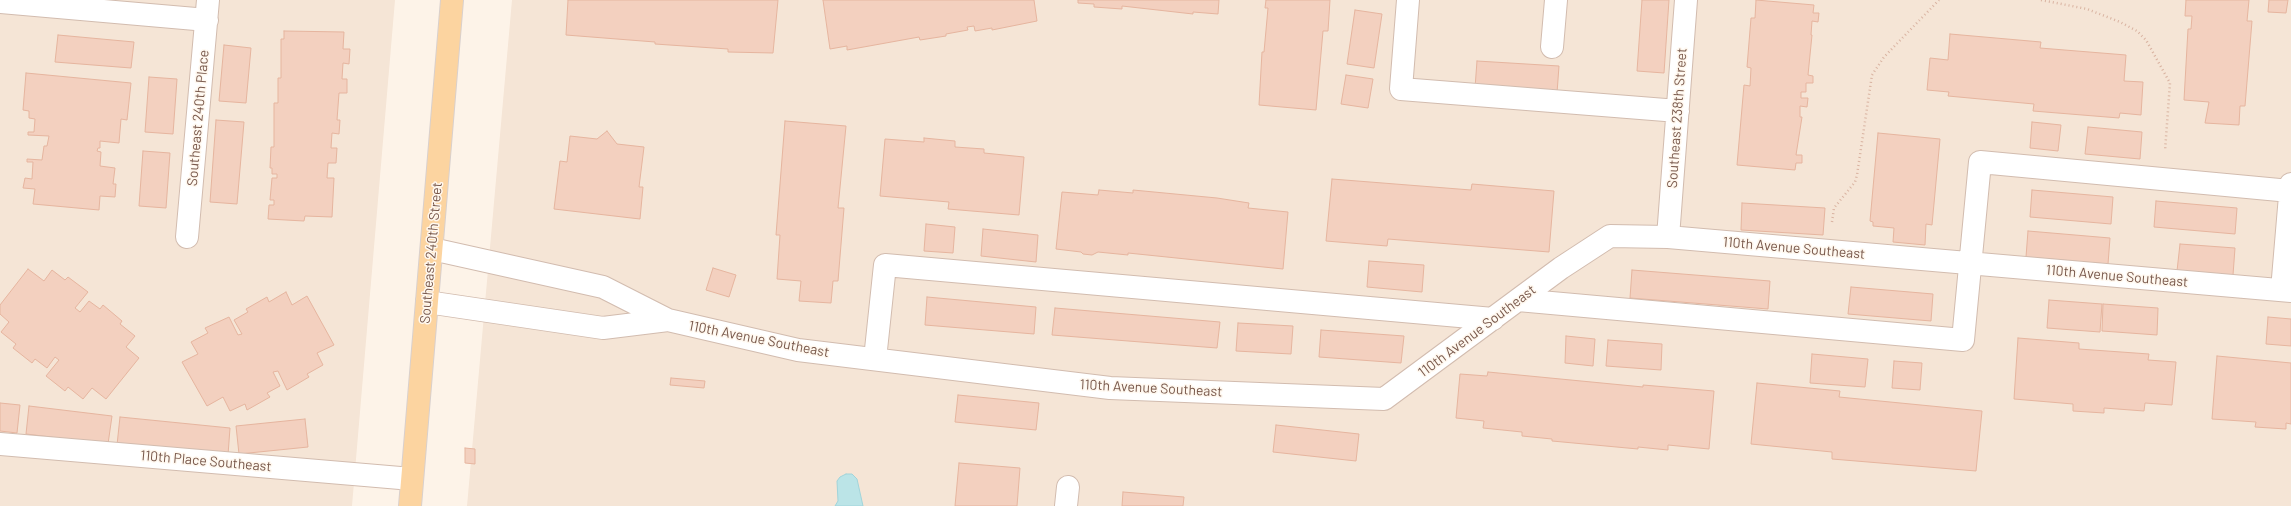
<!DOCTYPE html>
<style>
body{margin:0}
canvas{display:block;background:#fdf3e8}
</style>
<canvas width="2291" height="506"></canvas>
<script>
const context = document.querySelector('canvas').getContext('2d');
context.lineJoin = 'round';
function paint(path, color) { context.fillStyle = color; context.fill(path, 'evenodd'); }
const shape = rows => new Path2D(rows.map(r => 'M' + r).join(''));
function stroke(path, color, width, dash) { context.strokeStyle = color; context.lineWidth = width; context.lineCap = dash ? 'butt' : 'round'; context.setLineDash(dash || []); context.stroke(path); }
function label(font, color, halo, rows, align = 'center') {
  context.font = font + ' Barlow,sans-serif'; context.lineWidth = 3; context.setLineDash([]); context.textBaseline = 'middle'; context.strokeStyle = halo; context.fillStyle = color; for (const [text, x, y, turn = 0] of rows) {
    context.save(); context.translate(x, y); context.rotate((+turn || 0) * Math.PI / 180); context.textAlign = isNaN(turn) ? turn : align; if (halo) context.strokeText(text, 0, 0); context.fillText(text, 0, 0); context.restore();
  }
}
const residential = shape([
 [0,0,395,0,352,506,0,506],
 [512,0,2291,0,2291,506,467,506]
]);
const water = shape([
 [846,474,852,474,857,479,863,506,835,506,838,501,837,481,840,477,846,474]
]);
const building = shape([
 [568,0,778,0,773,53,728,52,728,49,655,44,655,42,566,35,568,0],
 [823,0,1034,0,1037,21,992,30,992,28,975,31,974,26,967,27,968,30,946,34,946,36,920,40,919,37,847,50,847,46,830,49,823,0],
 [1078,0,1219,0,1218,14,1193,12,1193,14,1122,6,1122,9,1094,7,1094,4,1078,3,1078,0],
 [1266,0,1330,0,1328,31,1323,31,1316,110,1259,105,1262,52,1264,52,1268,8,1265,8,1266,0],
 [1642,0,1669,0,1664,73,1637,71,1642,0],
 [1756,0,1814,5,1813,13,1819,13,1818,22,1812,21,1811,35,1812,35,1808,75,1813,76,1813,83,1806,83,1806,92,1801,92,1801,98,1808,98,1807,107,1800,106,1800,117,1802,117,1796,155,1802,155,1802,163,1796,163,1795,170,1737,165,1744,85,1750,86,1751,68,1747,67,1751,18,1755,18,1756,0],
 [2186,0,2249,0,2247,21,2252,21,2245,106,2240,106,2239,125,2205,123,2209,102,2184,100,2188,29,2191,29,2192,16,2185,16,2186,0],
 [2269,0,2288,0,2286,13,2268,12,2269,0],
 [1355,10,1382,14,1374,68,1347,64,1355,10],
 [284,31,344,32,343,49,350,49,349,64,343,63,342,79,347,79,347,93,339,93,337,120,340,120,339,134,332,133,331,148,337,148,336,163,328,163,327,178,334,178,332,217,305,216,304,221,268,219,269,205,274,205,274,200,270,200,272,178,277,178,277,174,272,174,272,168,270,168,271,147,274,147,274,103,278,103,278,78,281,78,281,39,284,39,284,31],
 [1950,34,2041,42,2040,48,2126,55,2124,81,2143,82,2141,115,2120,113,2119,118,2033,111,2034,104,1948,96,1949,92,1927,90,1930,58,1948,60,1950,34],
 [58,35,134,42,131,68,55,62,58,35],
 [224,45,251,48,246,103,219,101,224,45],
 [1477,61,1559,66,1557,93,1475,88,1477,61],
 [26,73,131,83,127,120,121,119,119,143,100,141,100,148,98,148,97,151,101,152,100,166,115,168,113,184,116,184,115,197,100,196,99,210,33,204,35,189,23,188,25,178,32,179,33,162,27,162,27,159,42,160,44,146,47,146,49,136,28,135,28,132,34,132,35,119,29,118,29,111,23,110,26,73],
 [1346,75,1373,79,1368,108,1341,104,1346,75],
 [149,77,177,79,173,134,145,132,149,77],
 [216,120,244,122,237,204,210,202,216,120],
 [785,121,846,126,838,208,844,208,838,281,833,281,831,303,799,301,801,281,777,279,780,235,776,235,785,121],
 [2032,122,2061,125,2058,151,2030,148,2032,122],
 [2088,127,2142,132,2140,159,2085,154,2088,127],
 [607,131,617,144,644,147,639,187,643,187,640,219,554,209,560,161,567,162,570,136,597,139,607,131],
 [1878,133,1940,139,1932,225,1926,224,1925,245,1893,242,1894,228,1873,226,1873,222,1870,221,1878,133],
 [924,138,955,141,955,147,984,149,984,153,1024,157,1019,215,948,209,949,202,880,196,885,139,924,142,924,138],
 [143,151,170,153,166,208,139,206,143,151],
 [1332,179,1471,190,1472,184,1554,191,1549,252,1388,239,1387,246,1326,241,1332,179],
 [1099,190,1133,193,1133,190,1217,198,1249,203,1248,208,1288,212,1283,269,1128,253,1128,255,1098,252,1092,255,1083,254,1081,252,1056,249,1062,192,1098,195,1099,190],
 [2032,190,2113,197,2111,224,2030,217,2032,190],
 [2156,201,2237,208,2235,234,2154,227,2156,201],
 [1742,203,1825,208,1823,235,1741,230,1742,203],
 [926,224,955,227,953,253,924,251,926,224],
 [983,229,1038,235,1036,262,981,256,983,229],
 [2028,231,2110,238,2108,264,2026,257,2028,231],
 [2180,244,2235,248,2233,275,2177,271,2180,244],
 [1369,261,1424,265,1422,292,1367,287,1369,261],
 [713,268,736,275,729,297,706,290,713,268],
 [28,269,44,281,52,270,65,280,68,277,88,292,75,308,80,312,89,301,100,309,103,305,122,321,120,324,135,336,126,347,139,358,106,399,92,388,83,399,68,387,65,391,46,376,59,360,55,357,47,368,35,359,32,363,13,348,16,344,1,332,9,322,0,314,0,305,28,269],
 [1632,270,1770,281,1768,309,1630,298,1632,270],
 [1851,287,1933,294,1931,321,1848,314,1851,287],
 [286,292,292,305,307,296,334,345,317,353,323,365,307,374,309,377,287,390,278,371,273,372,280,386,267,393,270,397,247,410,245,404,230,411,223,397,207,406,182,362,198,354,191,342,208,333,205,328,229,317,238,335,242,334,234,320,248,312,246,309,267,297,269,302,286,292],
 [927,297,1036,307,1034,334,925,325,927,297],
 [2049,300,2102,304,2100,332,2047,328,2049,300],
 [2103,304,2158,308,2157,335,2102,331,2103,304],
 [1055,308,1220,322,1217,348,1052,335,1055,308],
 [2268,317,2291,319,2291,346,2266,344,2268,317],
 [1238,323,1293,326,1291,354,1236,351,1238,323],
 [1321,330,1404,336,1401,363,1319,357,1321,330],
 [1566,336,1595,339,1593,366,1565,363,1566,336],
 [2018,338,2079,343,2079,349,2149,354,2148,360,2176,362,2172,405,2145,403,2144,411,2104,408,2104,413,2073,411,2073,404,2014,399,2018,338],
 [1608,340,1662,344,1661,370,1606,366,1608,340],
 [1812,354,1868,359,1865,387,1810,383,1812,354],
 [2217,356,2291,363,2291,424,2286,423,2286,429,2255,427,2256,422,2212,419,2217,356],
 [1894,361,1922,363,1920,390,1892,388,1894,361],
 [1488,372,1643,387,1643,385,1714,391,1709,449,1668,445,1668,450,1638,447,1638,449,1552,441,1552,439,1522,436,1522,432,1483,428,1484,421,1456,418,1460,374,1487,376,1488,372],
 [671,378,705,381,704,388,670,385,671,378],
 [1757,383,1840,391,1839,397,1982,411,1976,471,1832,459,1832,452,1751,444,1757,383],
 [958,395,1039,403,1036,430,955,422,958,395],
 [0,403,20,405,17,433,0,431,0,403],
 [29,406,112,416,108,444,26,434,29,406],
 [120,417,230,428,228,455,117,445,120,417],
 [305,419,308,447,239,454,236,426,305,419],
 [1276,425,1359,434,1356,461,1273,452,1276,425],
 [465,448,475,449,475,464,465,463,465,448],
 [959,463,1020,468,1017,506,955,506,959,463],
 [1123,492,1184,497,1183,506,1122,506,1123,492]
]);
const path = shape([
 [2041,0,2087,9,2120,22,2137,31,2146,40,2170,83,2165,151],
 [1832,222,1834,208,1855,182,1857,175,1872,75,1884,57,1939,0]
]);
const minor = shape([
 [1408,0,1401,89,1678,111],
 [0,2,207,20],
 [1552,47,1556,0],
 [187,237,208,0],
 [1668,237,1686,0],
 [432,249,603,287,668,320,798,350,1110,388,1384,399,1561,268,1610,236,1668,237,2291,291],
 [2282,290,2291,184],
 [1518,300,1963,340,1980,162,2290,191],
 [427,302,603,328,668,320],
 [875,359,885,265,1493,319],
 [0,444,412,479],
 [1066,506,1068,487]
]);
const major = shape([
 [410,506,452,0]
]);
const streetNames = [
 ["Southeast 240th Place",198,118,-85],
 ["Southeast 238th Street",1677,118,-86],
 ["110th Avenue Southeast",1794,248,5],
 ["Southeast 240th Street",431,253,-85],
 ["110th Avenue Southeast",2117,276,5],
 ["110th Avenue Southeast",1477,331,-37],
 ["110th Avenue Southeast",759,339,11],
 ["110th Avenue Southeast",1151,388,3],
 ["110th Place Southeast",206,461,5]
];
paint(residential, '#f5e5d6');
paint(water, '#bbe4e7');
stroke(water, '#a1d4da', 1);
paint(building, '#f3d0bf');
stroke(building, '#e6b59f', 1);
stroke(minor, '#d2bcaf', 24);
stroke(major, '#d9d0cd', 24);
stroke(path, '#d9b3a1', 2.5, [1, 3]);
stroke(minor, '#fff', 22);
stroke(major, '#fcd4a0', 22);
label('14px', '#78584b', '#fff8ef', streetNames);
</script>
